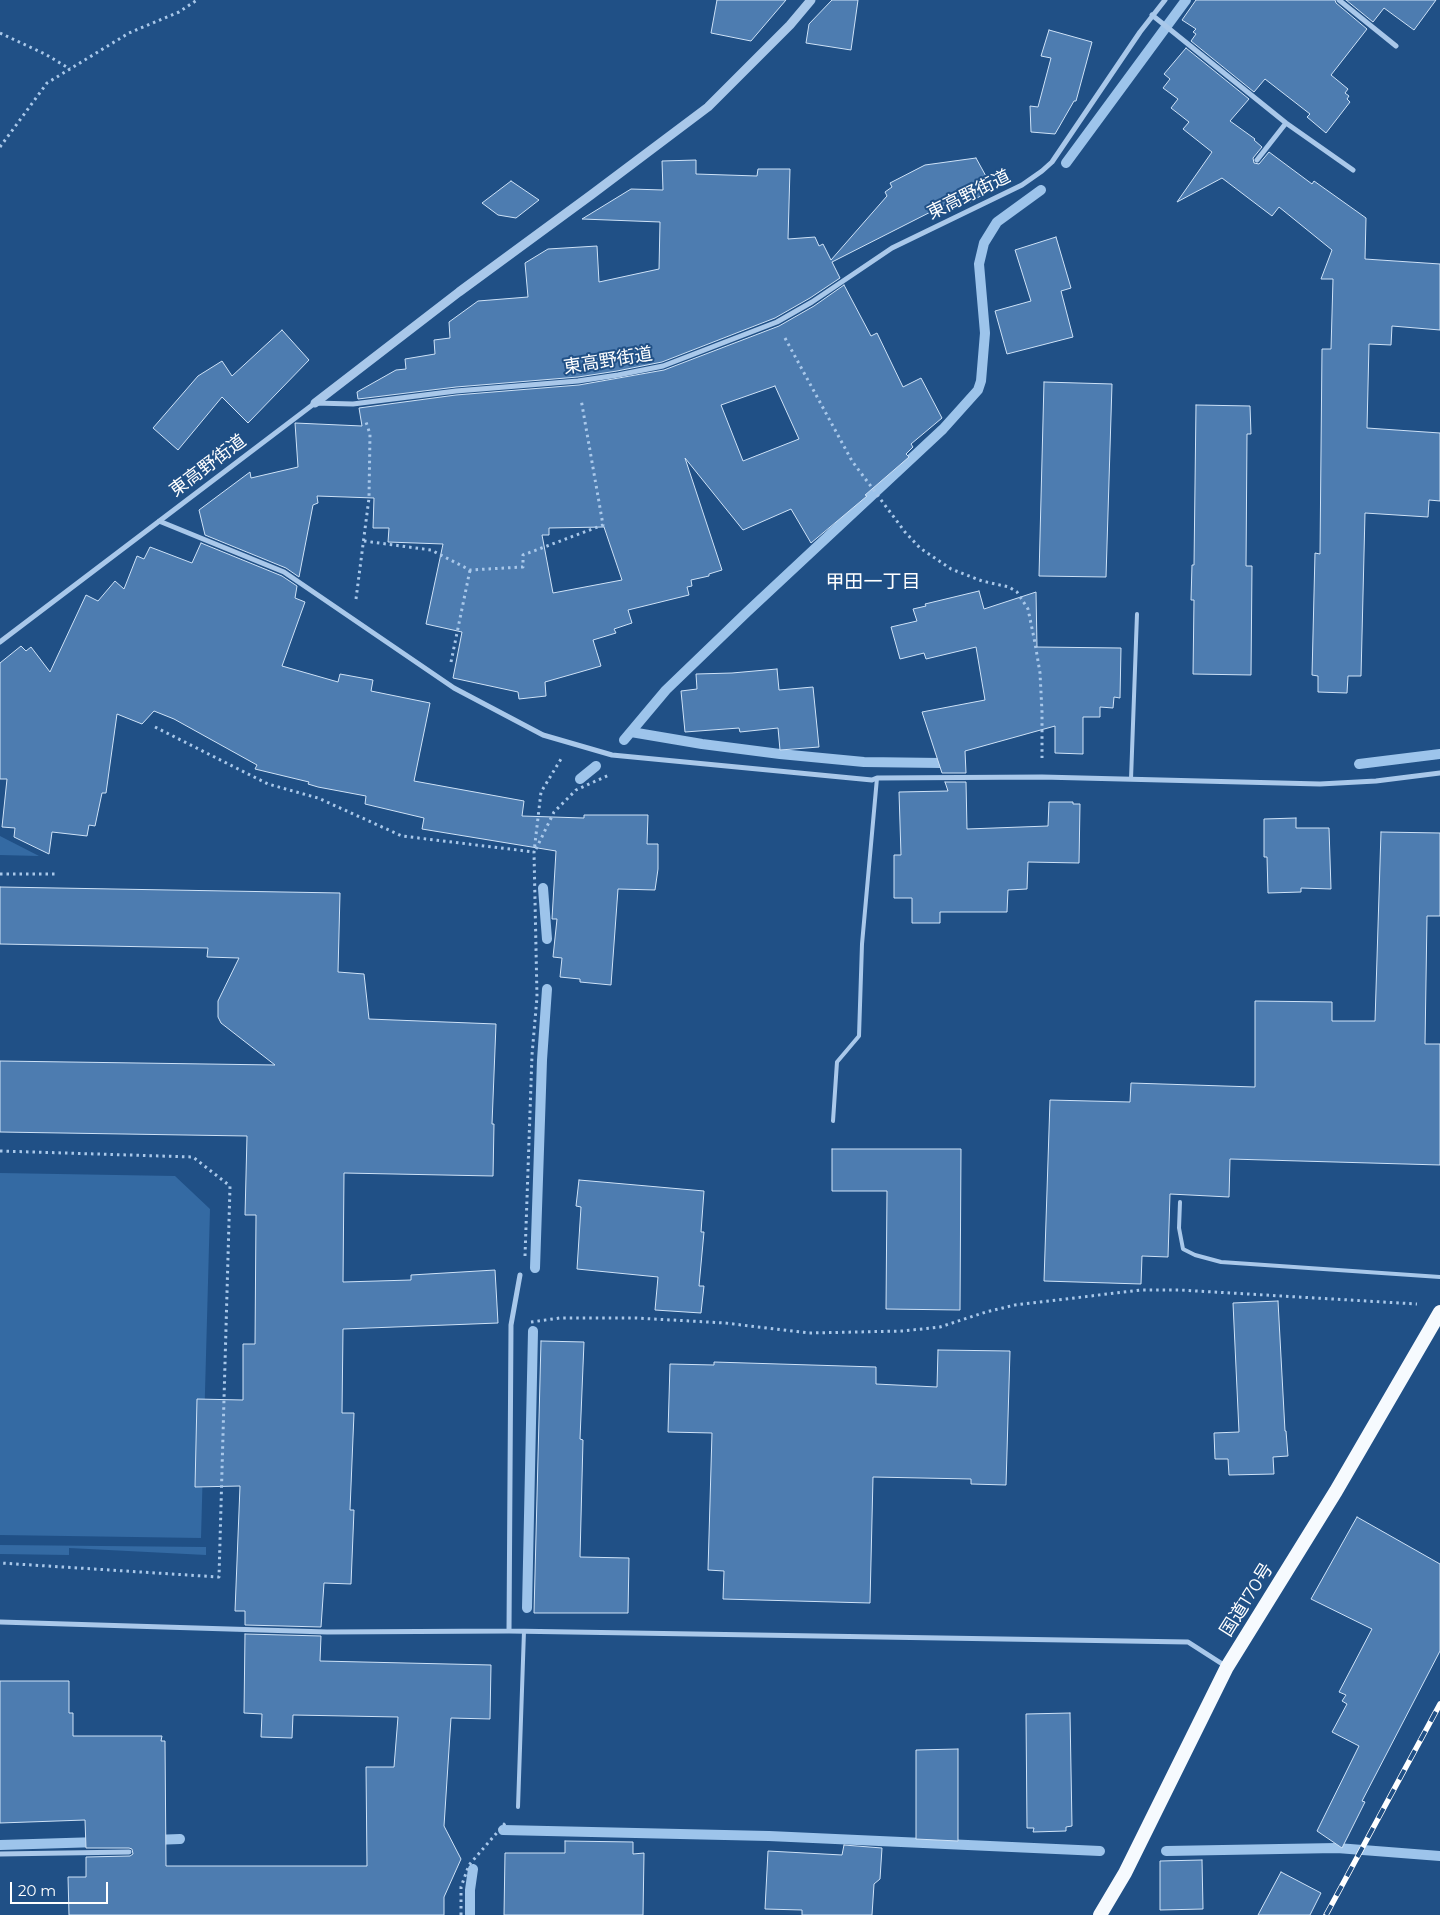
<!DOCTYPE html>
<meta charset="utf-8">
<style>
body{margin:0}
#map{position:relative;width:1440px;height:1915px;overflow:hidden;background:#205086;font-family:Montserrat,sans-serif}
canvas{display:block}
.scale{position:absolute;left:10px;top:1882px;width:98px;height:22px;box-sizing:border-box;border:2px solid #fff;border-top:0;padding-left:6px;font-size:15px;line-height:18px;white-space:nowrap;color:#fff;-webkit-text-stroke:4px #205086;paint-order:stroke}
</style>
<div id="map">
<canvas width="1440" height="1915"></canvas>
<div class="scale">20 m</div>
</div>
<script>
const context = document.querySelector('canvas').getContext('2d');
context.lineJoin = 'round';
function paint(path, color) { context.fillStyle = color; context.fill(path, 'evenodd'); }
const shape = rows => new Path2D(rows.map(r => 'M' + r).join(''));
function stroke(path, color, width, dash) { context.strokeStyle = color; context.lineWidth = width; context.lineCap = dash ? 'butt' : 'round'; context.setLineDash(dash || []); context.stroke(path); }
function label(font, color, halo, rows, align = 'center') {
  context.font = font + ' Montserrat,"Noto Sans JP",sans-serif'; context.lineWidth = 4; context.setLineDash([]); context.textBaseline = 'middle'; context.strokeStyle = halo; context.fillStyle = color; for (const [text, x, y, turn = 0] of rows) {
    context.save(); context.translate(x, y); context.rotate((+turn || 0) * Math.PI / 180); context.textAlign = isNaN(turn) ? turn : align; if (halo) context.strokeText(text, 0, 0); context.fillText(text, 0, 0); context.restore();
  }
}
const green = shape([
 [0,836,39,856,0,855],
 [0,1173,175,1176,210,1209,201,1538,0,1535],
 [0,1545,206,1547,206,1555,69,1548,69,1555,0,1554]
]);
const stream = shape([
 [1066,163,1186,0],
 [631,732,702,744,780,754,864,762,941,763],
 [624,740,666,690,747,612,943,429,978,390,981,381,985,333,979,264,984,243,997,222,1041,190],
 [1359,764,1440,754],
 [580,779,596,766],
 [543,888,547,939],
 [535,1268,542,1060,547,989],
 [527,1608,533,1331],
 [503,1830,769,1836,1100,1851],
 [154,1840,180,1839],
 [0,1845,99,1842],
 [1166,1851,1337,1848,1440,1856],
 [470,1915,470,1890,473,1869]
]);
const building = shape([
 [717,0,786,0,751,41,711,33,717,0],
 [832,0,858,0,851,50,806,43,809,24,832,0],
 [1196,0,1335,0,1336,3,1367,29,1331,75,1348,89,1345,93,1349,96,1347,99,1350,102,1326,133,1307,117,1310,114,1265,79,1254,92,1191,41,1196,34,1193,32,1196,29,1182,20,1196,0],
 [1346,0,1436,0,1414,30,1384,8,1373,22,1346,0],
 [1049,30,1092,42,1076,101,1074,101,1055,134,1031,132,1030,106,1038,107,1051,58,1041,56,1049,30],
 [1186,48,1249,99,1230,121,1255,139,1254,140,1262,147,1253,158,1254,163,1259,164,1269,152,1312,184,1314,181,1366,218,1365,259,1440,264,1440,330,1392,326,1391,345,1369,344,1367,428,1440,433,1440,501,1429,500,1428,517,1365,513,1361,676,1348,676,1347,693,1318,692,1318,676,1312,675,1315,553,1320,554,1322,349,1331,349,1333,279,1321,279,1332,250,1279,207,1272,216,1222,178,1177,202,1212,152,1183,129,1189,122,1171,108,1178,99,1163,88,1170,79,1164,74,1186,48],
 [976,158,993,189,970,202,966,194,832,262,840,278,810,298,775,318,662,362,617,371,578,377,456,387,358,399,357,392,396,370,406,369,405,359,435,354,434,340,450,338,449,322,478,301,528,297,525,263,548,249,597,246,599,282,659,269,660,222,582,219,631,189,663,190,662,161,696,160,696,174,757,176,758,169,790,169,788,239,815,237,819,246,823,244,831,260,887,196,885,192,892,187,890,183,925,165,976,158],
 [511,181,539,200,516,218,498,215,482,203,511,181],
 [1056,237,1071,288,1061,291,1073,337,1007,354,995,311,1031,301,1015,250,1056,237],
 [844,285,871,336,877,333,903,387,921,378,942,418,911,444,913,447,906,454,909,457,865,495,867,496,811,543,791,509,743,530,685,458,722,570,709,574,709,576,691,580,692,586,687,587,689,595,628,610,632,623,614,629,616,633,593,640,601,666,545,682,546,696,519,699,518,692,453,678,462,632,426,624,443,544,388,542,389,528,373,528,374,498,317,496,318,503,313,505,299,577,286,568,205,535,199,510,250,472,251,478,298,467,295,423,362,426,359,408,456,395,579,385,664,370,779,326,814,306,844,285],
 [775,386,799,439,743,461,721,405,775,386],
 [604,527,622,580,553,593,542,535,549,535,549,528,604,527],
 [282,330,309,360,248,423,222,397,178,450,153,428,198,376,222,361,232,376,282,330],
 [1044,382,1112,384,1106,577,1039,576,1044,382],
 [1196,405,1250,406,1251,434,1247,434,1246,566,1252,566,1251,675,1193,674,1194,600,1191,600,1192,565,1194,565,1196,405],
 [201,543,282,576,297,586,295,598,305,602,282,666,338,682,340,674,373,680,371,691,430,703,414,781,524,801,522,816,584,818,584,815,648,815,647,844,658,844,658,869,655,890,618,889,611,985,580,982,580,979,560,977,562,958,553,957,557,919,552,919,556,851,422,829,424,818,365,804,366,796,318,787,308,784,309,782,255,769,257,765,174,719,154,711,142,724,117,714,106,793,102,793,95,826,89,825,87,836,52,832,49,854,14,837,15,828,2,827,7,779,0,779,0,663,21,646,26,651,31,647,50,672,86,595,98,601,115,581,124,589,137,556,144,559,150,547,192,563,201,543],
 [979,591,984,609,1036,592,1037,647,1121,648,1120,698,1114,697,1113,708,1100,707,1100,717,1083,717,1083,754,1055,753,1055,726,965,751,966,773,942,773,922,712,985,700,976,647,926,659,924,653,900,659,891,627,917,621,913,609,926,606,925,604,979,591],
 [777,669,779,690,813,687,819,747,780,750,778,728,740,732,739,728,685,732,681,691,697,689,696,674,732,673,777,669],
 [945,782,966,782,967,829,1048,826,1049,802,1073,802,1073,804,1080,804,1079,863,1028,862,1027,889,1008,890,1007,912,940,912,940,923,912,923,912,898,894,898,894,855,901,855,899,792,948,791,945,782],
 [1296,818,1296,828,1329,828,1331,889,1301,888,1301,892,1268,893,1267,857,1264,857,1264,819,1296,818],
 [1381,832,1440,833,1440,916,1427,916,1425,1044,1440,1044,1440,1165,1230,1159,1229,1197,1170,1194,1168,1257,1142,1256,1141,1284,1044,1281,1050,1100,1130,1102,1131,1083,1255,1087,1255,1001,1332,1002,1332,1021,1375,1021,1381,832],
 [0,887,340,893,338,972,364,974,369,1019,496,1024,492,1124,494,1124,493,1176,344,1173,343,1282,411,1280,411,1275,495,1270,498,1323,343,1329,342,1413,354,1413,350,1510,354,1510,351,1584,324,1583,321,1627,245,1625,245,1611,235,1611,240,1486,195,1487,197,1399,243,1400,243,1344,255,1344,256,1215,245,1215,247,1136,0,1132,0,1061,275,1065,221,1023,218,1017,218,1001,239,958,207,957,208,948,0,944,0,887],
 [832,1149,961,1149,960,1310,886,1309,887,1191,832,1191,832,1149],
 [579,1180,704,1191,701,1232,704,1232,699,1286,704,1286,701,1313,655,1310,658,1277,577,1269,581,1207,576,1206,579,1180],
 [1278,1301,1285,1431,1286,1431,1288,1456,1273,1457,1274,1474,1229,1475,1228,1459,1215,1459,1214,1433,1239,1432,1233,1303,1278,1301],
 [541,1341,584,1342,580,1439,583,1440,580,1557,629,1558,628,1613,534,1613,541,1341],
 [938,1350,1010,1351,1006,1485,971,1484,971,1479,873,1477,870,1603,723,1599,724,1571,708,1570,712,1433,668,1432,670,1364,714,1365,714,1362,876,1367,876,1384,937,1387,938,1350],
 [1357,1517,1440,1564,1440,1651,1362,1801,1365,1802,1342,1848,1317,1831,1359,1746,1332,1732,1347,1704,1342,1701,1346,1695,1339,1692,1372,1629,1311,1599,1357,1517],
 [245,1634,321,1636,320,1661,491,1665,490,1719,451,1718,444,1826,461,1859,444,1897,444,1915,69,1915,68,1877,86,1877,86,1857,130,1856,133,1854,132,1849,129,1848,86,1848,85,1820,0,1823,0,1681,69,1681,69,1713,73,1713,73,1736,162,1736,161,1741,165,1741,166,1866,367,1866,366,1767,394,1767,398,1717,293,1715,292,1738,261,1737,262,1714,244,1713,245,1634],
 [1070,1713,1072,1826,1066,1827,1066,1831,1033,1832,1034,1828,1027,1828,1026,1714,1070,1713],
 [958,1749,958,1841,916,1839,916,1750,958,1749],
 [565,1841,633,1842,633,1854,644,1853,643,1915,504,1915,505,1853,565,1853,565,1841],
 [844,1845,882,1848,880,1879,874,1884,872,1915,802,1915,802,1910,765,1909,768,1851,842,1855,844,1845],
 [1202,1860,1203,1909,1160,1910,1160,1861,1202,1860],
 [1281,1872,1321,1893,1310,1915,1258,1915,1281,1872]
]);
const path = shape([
 [0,33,45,54,70,69],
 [0,147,47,83,129,33,179,12,197,0],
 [785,338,852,461,905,532,920,548,951,569,982,581,1009,587,1017,592,1028,609,1035,643,1040,673,1042,712,1042,758],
 [364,541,431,550,470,570,523,567,523,555,603,525,581,399],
 [356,599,369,498,370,434,366,422],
 [451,662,470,570],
 [155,727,268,784,318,798,402,836,534,852],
 [536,849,554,812,576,790,609,775],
 [0,874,58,874],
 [0,1151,193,1157,230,1186,219,1577,0,1563],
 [525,1256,532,1055,537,997,534,852,541,792,561,759],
 [531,1322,560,1318,636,1318,725,1323,809,1333,903,1331,940,1327,986,1312,1015,1305,1141,1290,1180,1290,1417,1304],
 [461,1915,461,1887,469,1865,507,1821]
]);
const service = shape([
 [1131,779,1137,614],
 [833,1121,837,1062,859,1036,862,944,877,778],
 [1180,1202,1179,1228,1183,1249,1195,1255,1221,1262,1440,1277],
 [518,1807,524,1631]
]);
const minor = shape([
 [1339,0,1396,46],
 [1152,15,1286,123,1353,170],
 [1257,160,1286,123],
 [159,521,284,572,454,688,543,735,612,755,872,780,877,778,1042,777,1320,784,1376,781,1440,773],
 [0,642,315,403,353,404,456,391,578,381,618,375,663,366,777,322,812,302,892,248,1022,185,1042,171,1052,162,1140,32,1165,0],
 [0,1622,327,1632,509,1631,1188,1642,1227,1667],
 [509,1631,511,1325,520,1275],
 [0,1854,129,1852]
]);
const tertiary = shape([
 [315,403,459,292,591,195,708,107,790,25,811,0]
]);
const trunk = shape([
 [1100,1915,1125,1873,1227,1667,1336,1491,1440,1312]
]);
const rail = shape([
 [1326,1915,1440,1704]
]);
const streetNames = [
 ["東高野街道",969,195,-26],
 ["東高野街道",608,361,-9],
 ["東高野街道",208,466,-37],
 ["国道170号",1247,1600,-58]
];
const neighbourhoodNames = [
 ["甲田一丁目",873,582]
];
paint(green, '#346aa3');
stroke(stream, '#9dc4eb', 10);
paint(building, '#4d7cb0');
stroke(building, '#cee2f7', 1);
stroke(path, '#a9c8ea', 3, [2.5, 4]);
stroke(service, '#a9c8ea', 4);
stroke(minor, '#a9c8ea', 5);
stroke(tertiary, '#a9c8ea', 9);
stroke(trunk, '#f6fafe', 14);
stroke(rail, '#fff', 5.5);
stroke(rail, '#205086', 4, [11]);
label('18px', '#fff', '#205086', streetNames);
label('19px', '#fff', '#205086', neighbourhoodNames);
</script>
